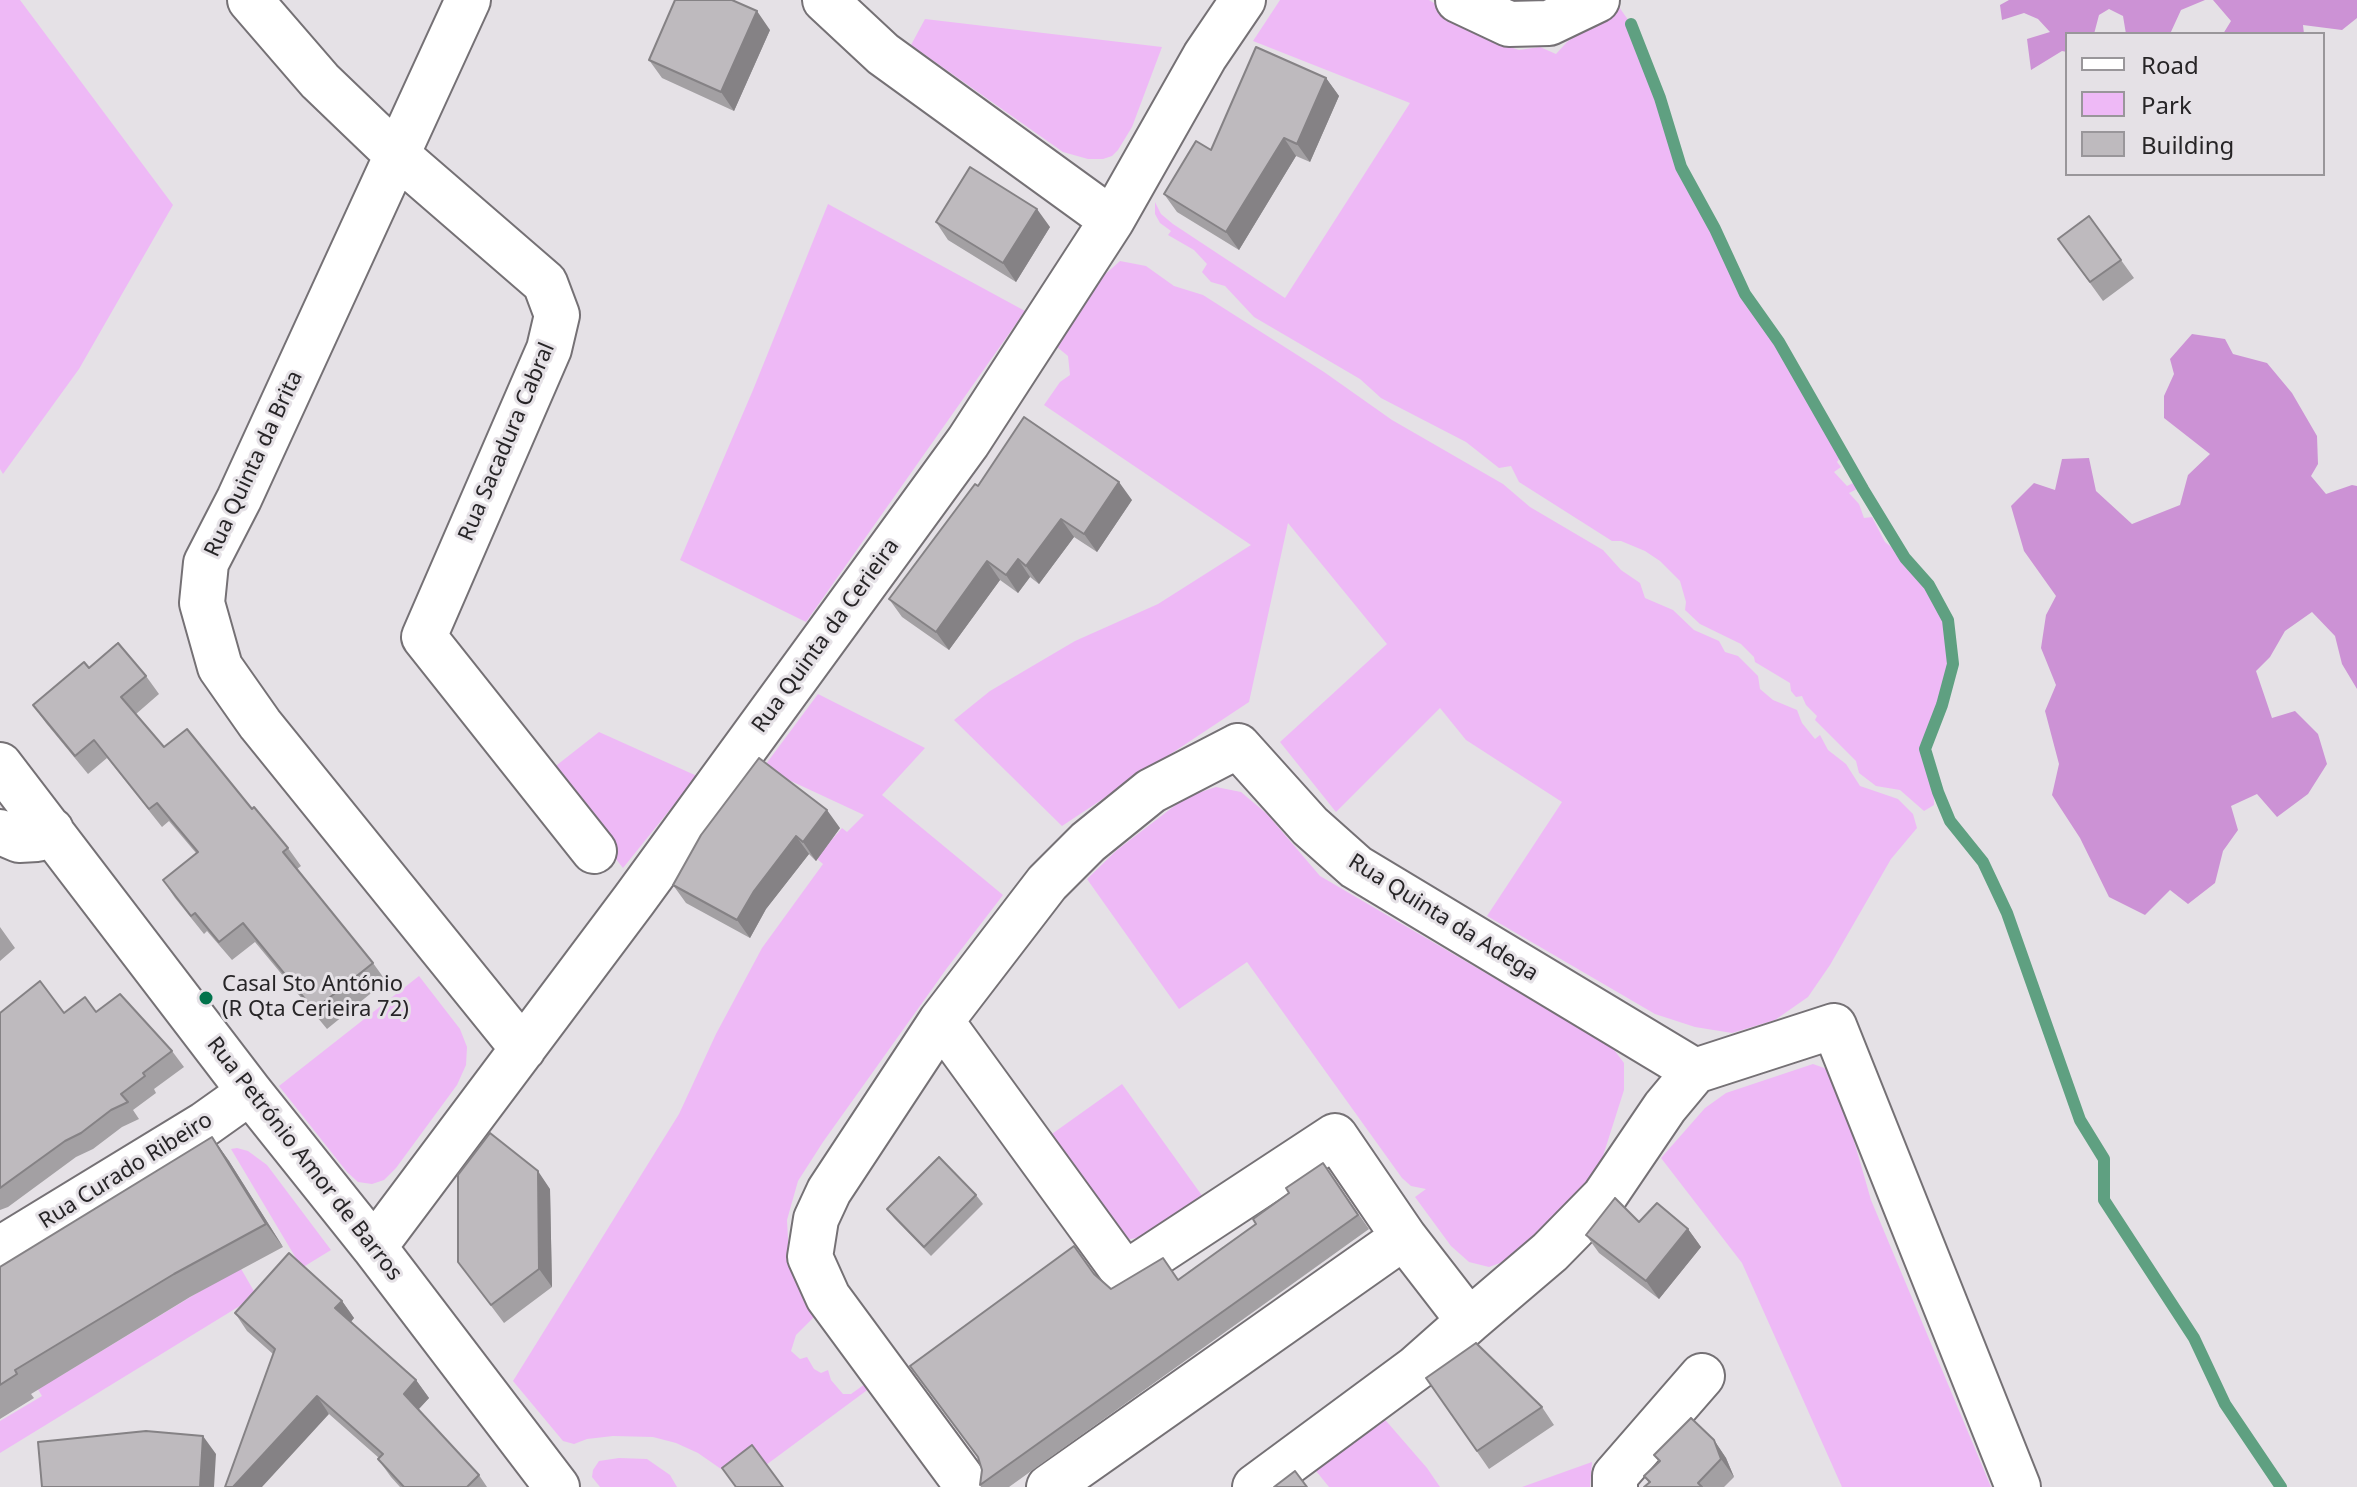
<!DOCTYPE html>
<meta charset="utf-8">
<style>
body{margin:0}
#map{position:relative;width:2357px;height:1487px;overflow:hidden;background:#e5e1e6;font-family:"Noto Sans",sans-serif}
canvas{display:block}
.legend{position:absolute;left:2065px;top:32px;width:260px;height:144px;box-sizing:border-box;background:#e5e1e6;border:2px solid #99969a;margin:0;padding:10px 14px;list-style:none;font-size:24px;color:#272527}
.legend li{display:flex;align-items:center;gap:16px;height:40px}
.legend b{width:40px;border:2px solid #99969a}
</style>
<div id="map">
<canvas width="2357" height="1487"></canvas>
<ul class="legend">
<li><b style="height:10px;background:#fff"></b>Road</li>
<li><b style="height:22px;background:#eeb9f6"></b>Park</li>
<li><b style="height:22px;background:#bebabe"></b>Building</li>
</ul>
</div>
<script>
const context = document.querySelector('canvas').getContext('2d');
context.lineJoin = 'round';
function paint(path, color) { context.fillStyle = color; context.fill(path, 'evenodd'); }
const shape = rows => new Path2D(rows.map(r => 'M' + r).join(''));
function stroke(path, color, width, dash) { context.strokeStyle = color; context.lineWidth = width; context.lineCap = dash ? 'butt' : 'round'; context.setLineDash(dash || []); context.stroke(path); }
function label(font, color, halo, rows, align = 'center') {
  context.font = font + ' "Noto Sans",sans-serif'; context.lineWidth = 6; context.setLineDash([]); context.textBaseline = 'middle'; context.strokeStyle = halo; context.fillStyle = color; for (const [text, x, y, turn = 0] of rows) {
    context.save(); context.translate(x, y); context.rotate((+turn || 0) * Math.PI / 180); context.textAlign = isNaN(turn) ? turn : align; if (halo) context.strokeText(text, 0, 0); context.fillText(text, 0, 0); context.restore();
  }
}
const green = shape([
 [0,0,20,0,173,205,79,369,3,474,0,469],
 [1280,0,1429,0,1498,43,1519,50,1540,47,1556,54,1567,42,1584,30,1590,22,1619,7,1631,24,1660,98,1681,167,1715,229,1745,294,1779,342,1846,460,1840,458,1837,462,1841,467,1834,472,1847,486,1855,482,1857,489,1849,493,1859,504,1864,518,1872,517,1885,542,1905,558,1929,585,1948,620,1953,664,1942,705,1925,749,1938,792,1934,797,1934,805,1924,811,1900,790,1876,786,1859,773,1856,761,1815,720,1817,716,1806,705,1802,696,1796,697,1791,691,1790,683,1755,662,1754,657,1741,644,1700,624,1685,610,1686,602,1680,581,1660,561,1645,551,1621,541,1612,541,1519,482,1511,466,1499,468,1466,442,1381,398,1360,379,1254,317,1225,286,1211,282,1202,272,1207,264,1194,250,1168,235,1171,231,1160,223,1155,214,1155,202,1161,214,1173,224,1285,298,1410,103,1253,41],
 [925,19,1162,47,1132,127,1118,150,1112,156,1103,159,1088,159,1063,152,911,45],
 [828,204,1025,311,806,622,680,560,753,390],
 [1120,261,1146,266,1174,286,1203,295,1324,372,1392,420,1503,484,1530,507,1603,550,1621,570,1640,583,1645,598,1673,610,1694,630,1719,641,1725,652,1738,656,1758,676,1760,689,1773,700,1797,710,1802,723,1815,739,1820,735,1828,750,1846,764,1860,786,1898,799,1913,814,1917,828,1891,859,1830,965,1808,997,1775,1020,1732,1033,1695,1027,1655,1014,1487,916,1562,802,1466,740,1440,708,1336,812,1280,742,1387,644,1288,523,1249,702,1062,826,954,720,990,691,1075,641,1158,604,1251,545,1044,405,1060,382,1070,375,1068,356,1057,347,1101,278],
 [818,694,925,748,882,795,1003,895,947,968,823,1142,798,1181,787,1220,789,1257,820,1311,796,1335,791,1351,800,1359,807,1357,814,1369,821,1373,828,1370,831,1380,843,1394,851,1394,865,1384,874,1385,766,1465,735,1472,721,1469,698,1453,676,1443,653,1437,613,1436,587,1439,574,1444,563,1441,513,1381,679,1114,716,1034,762,948,823,864,816,858,842,828,847,832,864,815,763,768],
 [599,732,697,776,623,868,548,772],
 [1216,787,1241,792,1267,814,1320,876,1612,1047,1624,1063,1624,1090,1596,1178,1511,1259,1489,1267,1469,1262,1451,1246,1415,1197,1426,1189,1411,1186,1402,1178,1247,962,1179,1009,1087,879,1117,850,1186,797],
 [419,976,460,1029,467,1047,466,1065,457,1085,396,1168,384,1180,372,1184,358,1182,347,1172,279,1086],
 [1813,1064,1827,1069,1838,1085,1871,1200,1991,1487,1842,1487,1742,1263,1661,1158,1705,1108,1726,1093],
 [1122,1084,1203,1197,1149,1236,1130,1239,1114,1229,1049,1136],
 [237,1148,248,1151,267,1165,331,1250,0,1453,0,1421,42,1396,0,1327,57,1378,240,1267,255,1293,300,1265,231,1149],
 [1381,1415,1427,1468,1440,1487,1329,1487,1312,1466],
 [619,1458,647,1459,670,1475,677,1487,600,1487,592,1477,593,1470,599,1461],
 [1592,1462,1590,1487,1522,1487]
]);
const forest = shape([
 [2009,0,2205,0,2181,10,2170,34,2126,34,2123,16,2109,9,2099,15,2094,34,2067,34,2067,52,2062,51,2031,70,2027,39,2050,32,2038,19,2024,13,2002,20,2000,5],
 [2213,0,2357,0,2357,18,2342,30,2303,25,2304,34,2223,34,2231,21],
 [2192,334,2225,339,2233,354,2267,363,2292,393,2317,436,2318,464,2311,476,2326,494,2352,485,2357,486,2357,689,2342,664,2335,636,2312,612,2285,631,2270,657,2256,671,2272,718,2295,711,2318,734,2327,764,2308,794,2277,817,2257,794,2231,806,2238,830,2223,851,2215,883,2188,904,2170,890,2145,915,2109,897,2080,838,2052,795,2059,764,2045,711,2056,685,2041,648,2046,615,2056,596,2024,551,2011,506,2034,483,2055,490,2062,459,2089,458,2096,491,2132,524,2180,505,2188,475,2210,454,2164,418,2164,396,2174,374,2170,359]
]);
const stream = shape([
 [1631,24,1660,98,1681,167,1715,229,1745,294,1779,342,1863,489,1905,558,1929,585,1948,620,1953,664,1942,705,1925,749,1938,792,1950,821,1983,862,2007,913,2080,1120,2104,1159,2104,1200,2194,1338,2225,1404,2281,1487]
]);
const minor = shape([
 [250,0,320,81,396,154,545,283,557,315,549,349,424,637,594,851],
 [468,0,239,499,206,563,202,603,220,667,260,724,523,1049],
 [825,0,883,54,1112,220],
 [1458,0,1509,24,1549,23,1597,0],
 [1238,746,1310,826,1356,867,1695,1071,1665,1107,1604,1197,1550,1252,1469,1321,1404,1237,1335,1136,1125,1274,941,1021,1047,883,1088,842,1151,791,1238,746],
 [0,765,250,1092,374,1247,557,1487],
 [0,832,19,840,37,839,51,830],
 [941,1021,829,1191,816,1219,810,1257,828,1297,968,1487],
 [1695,1071,1834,1026,2018,1487],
 [374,1247,634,900,968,442,1112,220,1205,56,1243,0],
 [0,1249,205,1124,250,1092],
 [1049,1487,1404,1237],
 [1255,1487,1416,1368,1469,1321],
 [1615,1487,1615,1476,1702,1376]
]);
const wall = shape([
 [770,30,734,111,662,78,649,60],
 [1326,78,1339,96,1310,162,1296,156,1239,250,1177,212,1164,194],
 [2089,216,2134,278,2103,301,2058,239],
 [936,222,1050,227,1016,282,948,240],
 [978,486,1132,500,1097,552,1074,537,1039,584,1030,577,1018,593,1000,580,949,650,902,617,889,599],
 [89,668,146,676,159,694,136,714,164,747,252,809,288,848,301,866,297,869,373,963,386,981,327,1029,255,942,232,960,207,931,204,934,175,898,163,880,196,853,169,821,162,827,107,758,88,774,46,723,33,705],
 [840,828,816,861,809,854,766,909,750,938,686,903,673,885,701,835],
 [0,927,15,948,0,961],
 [96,1012,172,1051,184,1067,154,1089,156,1093,133,1110,139,1119,122,1127,93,1149,76,1157,8,1207,0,1210,0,1013],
 [212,1137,229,1161,283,1247,190,1297,31,1394,34,1398,0,1419,0,1267],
 [1323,1163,1369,1229,1009,1487,981,1487,980,1485,1094,1274,1111,1289,1178,1280,1256,1224],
 [550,1189,552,1287,504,1323,458,1262],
 [976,1195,983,1204,931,1256,894,1218,887,1209],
 [1639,1222,1688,1229,1701,1247,1659,1299,1599,1253,1586,1235],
 [342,1301,354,1318,351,1322,416,1380,429,1398,418,1410,479,1475,487,1487,400,1487,391,1477,378,1459,379,1458,329,1414,273,1354,247,1331,235,1313],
 [1426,1378,1542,1407,1554,1425,1489,1469],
 [1714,1440,1726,1458,1734,1477,1724,1487,1644,1487,1649,1483,1644,1476,1659,1462,1654,1455]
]);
const shadedWall = shape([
 [757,11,770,30,734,111,721,92],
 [1326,78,1339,96,1310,162,1297,144],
 [1284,138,1296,156,1239,250,1226,232],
 [1037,209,1050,227,1016,282,1003,263],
 [1119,482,1132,500,1097,552,1084,534],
 [1061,519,1074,537,1039,584,1026,566],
 [1018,559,1030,577,1018,593,1006,575],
 [987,561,1000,580,949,650,936,632],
 [827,810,840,828,816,861,803,842],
 [796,836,809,854,766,909,750,938,737,920,754,891],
 [212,1137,229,1161,283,1247,266,1224],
 [538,1171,550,1189,552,1287,539,1269],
 [1688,1229,1701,1247,1659,1299,1646,1281],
 [342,1301,354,1318,347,1326,335,1308],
 [416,1380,429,1398,416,1412,404,1394],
 [317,1396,329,1414,262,1487,233,1487],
 [203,1436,216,1454,214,1487,200,1487],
 [1714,1440,1726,1458,1734,1477,1721,1459]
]);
const building = shape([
 [675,0,732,0,757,11,721,92,649,60,675,0],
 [1256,47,1326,78,1297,144,1284,138,1226,232,1164,194,1196,141,1211,150,1256,47],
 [970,167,1037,209,1003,263,936,222,970,167],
 [2089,216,2121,260,2090,282,2058,239,2089,216],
 [1024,417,1119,482,1084,534,1061,519,1026,566,1018,559,1006,575,987,561,936,632,889,599,975,484,978,486,1024,417],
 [118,643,146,676,121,697,164,747,187,729,252,809,254,807,288,848,283,852,373,963,314,1010,243,923,219,942,195,913,191,916,163,880,198,852,157,803,149,809,94,740,75,756,33,705,84,662,89,668,118,643],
 [759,758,827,810,803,842,796,836,754,891,737,920,673,885,701,835,759,758],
 [40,981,64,1013,85,997,96,1012,120,994,172,1051,143,1073,145,1076,121,1094,128,1102,111,1110,81,1133,65,1141,0,1188,0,1013,40,981],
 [490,1133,538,1171,539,1269,491,1305,458,1262,458,1175,490,1133],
 [212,1137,266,1224,174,1274,15,1370,17,1374,0,1385,0,1267,212,1137],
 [939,1157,976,1195,924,1247,887,1209,939,1157],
 [1323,1163,1358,1215,980,1485,982,1470,978,1457,910,1366,1074,1246,1094,1274,1111,1289,1163,1258,1178,1280,1256,1224,1253,1219,1289,1193,1286,1188,1323,1163],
 [1615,1198,1639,1222,1657,1203,1688,1229,1646,1281,1586,1235,1615,1198],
 [289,1253,342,1301,335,1308,416,1380,404,1394,479,1475,467,1487,404,1487,378,1459,383,1454,317,1396,233,1487,225,1487,275,1349,235,1313,289,1253],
 [1476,1343,1542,1407,1477,1451,1426,1378,1476,1343],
 [1691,1418,1714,1440,1721,1459,1698,1483,1702,1487,1644,1487,1650,1482,1644,1476,1660,1461,1654,1455,1691,1418],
 [146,1431,203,1436,200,1487,42,1487,38,1442,146,1431],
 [752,1445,783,1487,736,1487,722,1468,752,1445],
 [1295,1471,1307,1487,1274,1487,1295,1471]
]);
const markers = [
 [206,998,8,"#02734c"]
];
const streetNames = [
 ["Rua Sacadura Cabral",507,442,-67],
 ["Rua Quinta da Brita",254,464,-65],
 ["Rua Quinta da Cerieira",826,636,-54],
 ["Rua Quinta da Adega",1443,918,32],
 ["Rua Petrónio Amor de Barros",304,1159,52],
 ["Rua Curado Ribeiro",126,1171,-32]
];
const poiNames = [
 ["Casal Sto António",222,985],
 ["(R Qta Cerieira 72)",222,1010]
];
paint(green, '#eeb9f6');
paint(forest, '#cc92d5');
stroke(stream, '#5fa081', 12);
stroke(minor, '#757175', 48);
stroke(minor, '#fff', 44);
paint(wall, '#a3a0a3');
paint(shadedWall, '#858285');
paint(building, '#bebabe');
stroke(building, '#858285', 2);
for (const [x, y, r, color] of markers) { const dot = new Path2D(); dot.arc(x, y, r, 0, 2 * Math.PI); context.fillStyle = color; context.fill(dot); stroke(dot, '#e5e1e6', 3); }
label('22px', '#272527', '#e5e1e6', streetNames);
label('22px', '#272527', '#e5e1e6', poiNames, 'left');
</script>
